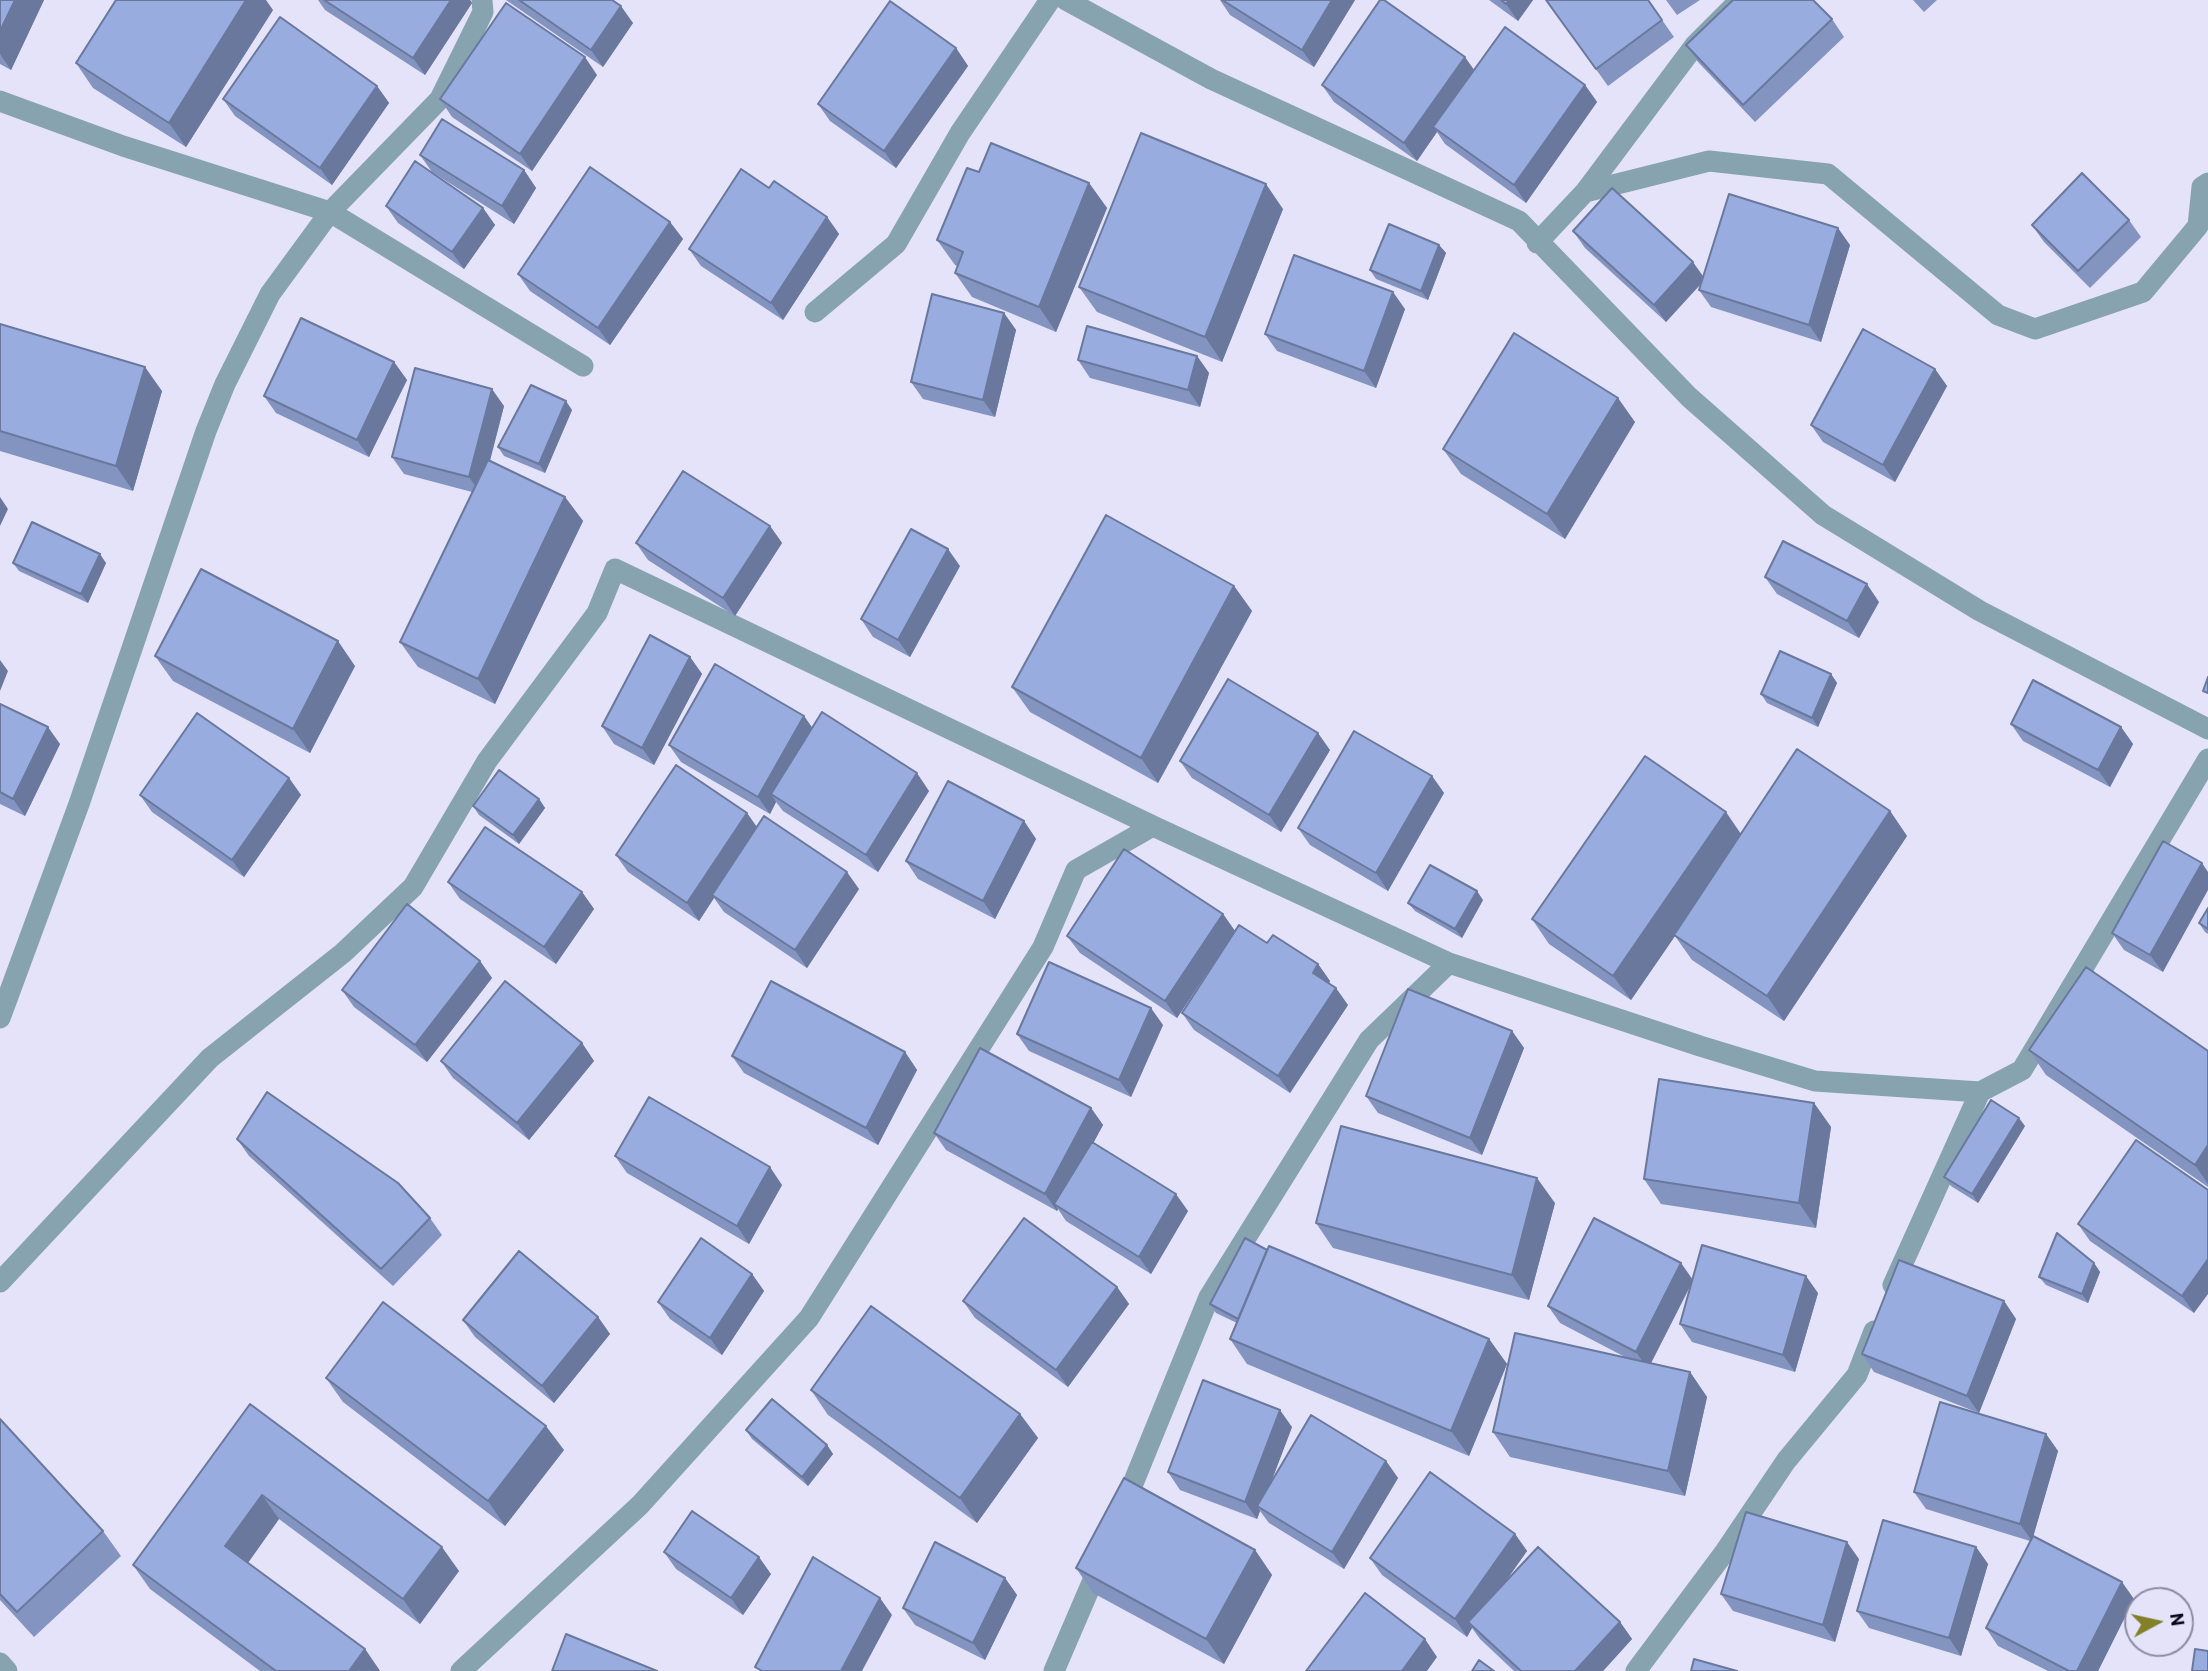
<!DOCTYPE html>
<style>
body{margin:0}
#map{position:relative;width:2208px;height:1671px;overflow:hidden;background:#e4e3fa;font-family:Barlow,sans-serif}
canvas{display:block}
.north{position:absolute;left:2124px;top:1587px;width:70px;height:70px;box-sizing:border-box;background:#e4e3fa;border:2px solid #8d8ba1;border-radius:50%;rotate:82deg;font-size:19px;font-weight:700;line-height:28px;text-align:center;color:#0b081b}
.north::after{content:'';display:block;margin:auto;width:24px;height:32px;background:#828029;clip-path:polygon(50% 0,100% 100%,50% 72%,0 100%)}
</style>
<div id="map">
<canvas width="2208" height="1671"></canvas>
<div class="north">N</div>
</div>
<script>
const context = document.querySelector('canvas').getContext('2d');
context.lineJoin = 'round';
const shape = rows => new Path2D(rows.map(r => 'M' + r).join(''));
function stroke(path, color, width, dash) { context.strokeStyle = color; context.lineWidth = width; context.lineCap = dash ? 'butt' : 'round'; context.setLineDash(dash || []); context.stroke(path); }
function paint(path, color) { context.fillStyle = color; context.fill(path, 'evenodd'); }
const street = shape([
 [1066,0,1211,79,1519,221,1689,397,1823,515,1980,611,2208,729],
 [0,101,123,146,330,212,583,366],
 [1585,192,1695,45,1740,0],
 [1537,243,1585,192,1709,161,1828,174,1998,315,2035,329,2143,292,2198,226,2202,187,2208,183],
 [815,312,896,244,960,133,1050,0],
 [0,1018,79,804,206,431,225,384,270,294,330,212,440,99,483,12,482,0],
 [0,1282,210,1058,343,953,413,887,487,761,597,613,615,569,1153,826],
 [1893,1285,1980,1092],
 [1123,1508,1209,1297,1369,1040,1449,963],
 [0,1663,7,1671],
 [461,1671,640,1505,809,1318,1043,947,1076,870,1153,826,1449,963,1700,1046,1815,1081,1980,1092,2022,1070,2208,759],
 [1054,1671,1100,1564],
 [1636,1671,1724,1553,1786,1461,1857,1375,1874,1331]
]);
const wall = shape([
 [0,0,44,0,11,70,0,64],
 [318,0,470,0,472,3,425,75,325,10],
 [506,0,612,0,633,23,603,67],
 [1220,0,1355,0,1314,67,1230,15],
 [1489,0,1533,0,1518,21],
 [1546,0,1648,0,1674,37,1608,86],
 [1666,0,1700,0,1677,15],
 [1913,0,1937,0,1924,12],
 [273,10,186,147,93,88,76,63],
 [1832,19,1844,37,1755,122,1698,62,1686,45],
 [956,48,968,66,896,168,830,121,818,104],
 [1474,70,1585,85,1597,102,1526,203,1445,144,1437,132,1417,161,1334,102,1322,85],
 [597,75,532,171,452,117,440,99],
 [377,86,389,103,332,185,235,116,223,99],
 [420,155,524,170,536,188,514,224,432,172],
 [979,172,1089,183,1107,208,1056,332,972,297,955,273,957,266,955,265,937,240],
 [769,188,827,217,839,234,783,320,701,266,689,249],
 [386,206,483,208,495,225,464,269,398,223],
 [1283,209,1222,362,1097,312,1079,287],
 [2129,220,2141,237,2090,288,2044,242,2032,225],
 [670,222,683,239,610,345,530,291,518,274],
 [1573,231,1703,276,1850,245,1821,342,1711,307,1699,290,1701,284,1666,322,1585,248],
 [1439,245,1446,253,1428,300,1376,279,1370,270],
 [1405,309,1376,388,1277,351,1265,334],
 [1004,313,1016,330,995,417,923,399,911,382],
 [0,324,162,391,133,491,0,451],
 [1197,356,1209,373,1200,407,1090,378,1078,360],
 [394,362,407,380,369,457,276,413,264,396],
 [1935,369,1947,386,1895,482,1823,442,1811,425],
 [504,406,490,461,565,497,583,521,495,704,418,667,400,642,472,492,404,474,392,457],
 [572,410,545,473,504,456,498,447],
 [1635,422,1565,539,1461,474,1443,449],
 [770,526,782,543,735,616,648,560,636,543],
 [13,563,106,563,88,603,19,571],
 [960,566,910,657,873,637,861,619],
 [1765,577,1879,602,1859,638,1777,594],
 [1234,586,1252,611,1158,783,1030,712,1012,687],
 [155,656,355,666,310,753,173,681],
 [690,657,702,674,654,765,614,744,602,726],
 [1831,674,1837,683,1818,727,1767,703,1761,694],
 [0,704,60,744,25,816,0,804],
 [804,716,812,728,929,791,878,872,783,811,776,802,770,814,681,762,669,745],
 [2011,724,2121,727,2133,744,2110,787,2023,741],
 [1330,750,1281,832,1192,778,1180,761],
 [1432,776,1444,793,1388,891,1310,845,1298,828],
 [289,778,301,795,244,877,152,812,140,795],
 [539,799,545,808,519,844,479,815,473,806],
 [1890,811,1907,836,1784,1021,1692,960,1675,936,1631,1000,1549,944,1532,919,1741,834],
 [747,813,757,828,859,889,807,968,724,912,714,898,699,921,628,872,616,855],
 [1024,821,1036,839,995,919,918,879,906,861],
 [2163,841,2163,972,2124,950,2112,933],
 [448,882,582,892,594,909,556,964,460,899],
 [1483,900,1462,938,1415,911,1408,903],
 [2208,908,2208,934,2205,932,2199,923],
 [1223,914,1235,931,1177,1018,1080,953,1067,936],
 [1267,943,1318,964,1330,981,1329,984,1348,1005,1290,1093,1194,1030,1182,1013],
 [480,961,492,978,427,1062,354,1007,342,990],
 [1163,1025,1131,1097,1029,1051,1017,1034],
 [1512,1031,1524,1048,1482,1155,1378,1113,1366,1096],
 [582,1043,594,1061,529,1140,453,1078,441,1061],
 [2029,1050,2208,1051,2208,1187,2046,1075],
 [905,1052,917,1070,878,1145,744,1073,732,1056],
 [1814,1103,1831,1127,1816,1228,1661,1204,1644,1179],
 [1091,1108,1103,1125,1093,1143,1188,1211,1151,1274,1066,1221,1058,1209,1057,1211,946,1150,934,1133],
 [2025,1126,1978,1203,1951,1186,1944,1177],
 [237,1139,430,1218,442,1235,393,1286,249,1156],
 [615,1156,782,1185,749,1244,627,1173],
 [2208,1190,2194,1313,2090,1241,2078,1224],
 [1555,1203,1529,1300,1333,1248,1316,1223],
 [1267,1250,1489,1339,1507,1364,1469,1456,1247,1364,1230,1339,1237,1323,1216,1313,1210,1304],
 [2094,1263,2100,1272,2088,1303,2046,1285,2039,1277],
 [752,1274,764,1291,722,1355,670,1319,658,1302],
 [1693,1279,1818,1293,1795,1372,1692,1342,1680,1324,1691,1285,1651,1363,1690,1372,1707,1397,1685,1496,1510,1457,1493,1432,1625,1357,1560,1323,1548,1306],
 [1117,1287,1129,1304,1068,1387,975,1318,963,1301],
 [2004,1301,2016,1319,1979,1413,1874,1372,1862,1354],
 [598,1317,610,1334,554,1403,475,1337,463,1320],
 [326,1378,564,1450,505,1526,343,1402],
 [811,1390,1020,1414,1038,1438,977,1523,828,1415],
 [250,1404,459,1571,420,1624,279,1519,248,1563,365,1649,380,1671,260,1671,150,1589,133,1565],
 [0,1419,103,1531,121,1556,34,1637,0,1600],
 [1292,1427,1271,1482,1386,1461,1398,1478,1344,1569,1269,1523,1260,1511,1257,1519,1180,1490,1168,1472],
 [746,1430,827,1445,833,1454,808,1486,752,1439],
 [2046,1434,2058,1451,2033,1536,2134,1599,2098,1671,2048,1671,1998,1646,1986,1628,2030,1541,1926,1509,1914,1492],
 [1515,1534,1527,1551,1506,1581,1620,1622,1632,1639,1603,1671,1514,1671,1480,1639,1472,1628,1467,1637,1382,1575,1370,1558],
 [1976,1547,1988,1564,1961,1656,1869,1628,1857,1611],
 [1255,1550,1272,1575,1224,1664,1093,1593,1076,1568],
 [664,1552,771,1574,743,1615,676,1569],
 [1859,1559,1835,1642,1733,1611,1721,1594],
 [1005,1578,1017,1595,985,1660,915,1625,903,1608]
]);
const shadedWall = shape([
 [15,0,44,0,11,70,0,54,0,31],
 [246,0,266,0,273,10,186,147,169,123],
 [451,0,470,0,472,3,425,75,413,58],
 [1332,0,1355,0,1314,67,1302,50],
 [1509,0,1533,0,1518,21,1506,4],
 [621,6,633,23,603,67,591,50],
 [956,48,968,66,896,168,884,151],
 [585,57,597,75,532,171,520,154],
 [1465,57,1477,74,1433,127,1437,132,1417,161,1404,143],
 [1585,85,1597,102,1526,203,1514,185],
 [377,86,389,103,332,185,320,168],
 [524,170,536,188,514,224,502,206],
 [1089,183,1107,208,1056,332,1039,307],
 [1266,184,1283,209,1222,362,1205,337],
 [483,208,495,225,464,269,452,252],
 [827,217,839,234,783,320,771,303],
 [670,222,683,239,610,345,598,328],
 [1838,228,1850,245,1821,342,1809,325],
 [1439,245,1446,253,1428,300,1421,291],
 [1693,262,1705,279,1666,322,1654,305],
 [1393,292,1405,309,1376,388,1364,371],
 [1004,313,1016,330,995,417,983,400],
 [1197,356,1209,373,1200,407,1188,390],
 [394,362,407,380,369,457,357,440],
 [145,367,162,391,133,491,116,466],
 [1935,369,1947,386,1895,482,1883,465],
 [492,389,504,406,481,494,469,477],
 [1618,398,1635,422,1565,539,1547,514],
 [566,401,572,410,545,473,539,464],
 [0,497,8,509,0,526],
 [565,497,583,521,495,704,478,679],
 [770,526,782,543,735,616,723,598],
 [948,549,960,566,910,657,898,640],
 [100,554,106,563,88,603,81,594],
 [1867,584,1879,602,1859,638,1847,621],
 [1234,586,1252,611,1158,783,1141,758],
 [338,641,355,666,310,753,293,729],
 [690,657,702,674,654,765,642,748],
 [0,660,8,671,0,691],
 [1831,674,1837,683,1818,727,1812,718],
 [804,716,816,733,771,794,776,802,770,814,758,797],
 [48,727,60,744,25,816,13,799],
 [2121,727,2133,744,2110,787,2098,770],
 [1318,733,1330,750,1281,832,1269,815],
 [917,773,929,791,878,872,866,855],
 [1432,776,1444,793,1388,891,1376,873],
 [289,778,301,795,244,877,232,860],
 [539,799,545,808,519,844,513,835],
 [1890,811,1907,836,1784,1021,1767,996],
 [1726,812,1743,837,1631,1000,1613,976],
 [747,813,759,830,712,895,714,898,699,921,687,903],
 [1024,821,1036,839,995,919,983,901],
 [2202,863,2208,872,2208,890,2163,972,2150,955],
 [847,872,859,889,807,968,795,950],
 [1477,891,1483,900,1462,938,1455,929],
 [582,892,594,909,556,964,544,947],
 [1223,914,1235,931,1177,1018,1165,1001],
 [480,961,492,978,427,1062,415,1045],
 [1318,964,1330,981,1325,990,1313,973],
 [1336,988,1348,1005,1290,1093,1278,1076],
 [1151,1008,1163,1025,1131,1097,1119,1080],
 [1512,1031,1524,1048,1482,1155,1470,1138],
 [582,1043,594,1061,529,1140,517,1123],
 [905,1052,917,1070,878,1145,866,1128],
 [1814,1103,1831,1127,1816,1228,1799,1203],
 [1091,1108,1103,1125,1059,1207,1054,1204,1058,1209,1057,1211,1045,1194],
 [2019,1118,2025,1126,1978,1203,1972,1194],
 [2208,1145,2208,1184,2195,1165],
 [770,1167,782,1185,749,1244,737,1226],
 [1537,1178,1555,1203,1529,1300,1512,1275],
 [1176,1194,1188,1211,1151,1274,1139,1257],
 [2208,1259,2208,1294,2194,1313,2182,1296],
 [1681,1263,1693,1280,1648,1369,1636,1352],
 [2094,1263,2100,1272,2088,1303,2082,1294],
 [752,1274,764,1291,722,1355,710,1338],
 [1806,1276,1818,1293,1795,1372,1783,1355],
 [1117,1287,1129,1304,1068,1387,1056,1370],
 [2004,1301,2016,1319,1979,1413,1967,1396],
 [598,1317,610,1334,554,1403,542,1386],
 [1489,1339,1507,1364,1469,1456,1451,1431],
 [1690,1372,1707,1397,1685,1496,1668,1471],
 [1280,1410,1292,1427,1261,1509,1257,1506,1260,1511,1257,1519,1245,1502],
 [1020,1414,1038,1438,977,1523,960,1498],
 [546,1426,564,1450,505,1526,488,1501],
 [2046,1434,2058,1451,2032,1541,2020,1524],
 [827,1445,833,1454,808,1486,802,1477],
 [1386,1461,1398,1478,1344,1569,1332,1552],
 [262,1495,279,1519,242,1571,225,1546],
 [1515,1534,1527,1551,1473,1627,1468,1622,1472,1628,1467,1637,1455,1619],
 [1847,1542,1859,1559,1835,1642,1823,1625],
 [442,1547,459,1571,420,1624,403,1599],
 [1976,1547,1988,1564,1961,1656,1949,1638],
 [1255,1550,1272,1575,1224,1664,1206,1639],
 [759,1557,771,1574,743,1615,731,1598],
 [1005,1578,1017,1595,985,1660,973,1643],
 [2122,1582,2134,1599,2098,1671,2077,1671],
 [880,1598,892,1615,862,1671,841,1671],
 [1620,1622,1632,1639,1603,1671,1575,1671],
 [1425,1639,1437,1657,1427,1671,1402,1671],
 [365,1649,380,1671,349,1671]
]);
const building = shape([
 [0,0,15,0,0,31,0,0],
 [116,0,246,0,169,123,76,63,116,0],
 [324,0,451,0,413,58,324,0],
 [519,0,612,0,621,6,591,50,519,0],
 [1222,0,1332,0,1302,50,1222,0],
 [1380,0,1384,0,1465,57,1404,143,1322,85,1380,0],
 [1501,0,1509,0,1506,4,1501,0],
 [1546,0,1648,0,1662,20,1596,69,1546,0],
 [1733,0,1813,0,1832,19,1743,105,1686,45,1733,0],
 [890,1,956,48,884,151,818,104,890,1],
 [506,3,585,57,520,154,440,99,506,3],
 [280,17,377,86,320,168,223,99,280,17],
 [1505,27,1585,85,1514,185,1433,127,1505,27],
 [442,119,524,170,502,206,420,155,442,119],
 [1141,133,1266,184,1205,337,1079,287,1141,133],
 [991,143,1089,183,1039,307,955,273,963,252,937,240,967,168,979,172,991,143],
 [415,161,483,208,452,252,386,206,415,161],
 [590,167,670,222,598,328,518,274,590,167],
 [741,169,769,188,774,181,827,217,771,303,689,249,741,169],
 [2082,173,2129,220,2078,271,2032,225,2082,173],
 [1612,188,1693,262,1654,305,1573,231,1612,188],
 [1729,194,1838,228,1809,325,1699,290,1729,194],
 [1389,224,1439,245,1421,291,1370,270,1389,224],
 [1294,255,1393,292,1364,371,1265,334,1294,255],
 [932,294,1004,313,983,400,911,382,932,294],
 [301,318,394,362,357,440,264,396,301,318],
 [0,324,145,367,116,466,0,431,0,324],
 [1087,326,1197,356,1188,390,1078,360,1087,326],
 [1863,329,1935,369,1883,465,1811,425,1863,329],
 [1514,333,1618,398,1547,514,1443,449,1514,333],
 [415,368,492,389,469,477,392,457,415,368],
 [531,385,566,401,539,464,498,447,531,385],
 [488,460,565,497,478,679,400,642,488,460],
 [683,471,770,526,723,598,636,543,683,471],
 [1106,515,1234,586,1141,758,1012,687,1106,515],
 [32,522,100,554,81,594,13,563,32,522],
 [911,529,948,549,898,640,861,619,911,529],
 [1783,541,1867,584,1847,621,1765,577,1783,541],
 [201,569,338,641,293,729,155,656,201,569],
 [650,635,690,657,642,748,602,726,650,635],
 [1780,651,1831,674,1812,718,1761,694,1780,651],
 [715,664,804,716,758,797,669,745,715,664],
 [2208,677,2208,693,2203,691,2208,677],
 [1228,679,1318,733,1269,815,1180,761,1228,679],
 [2033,680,2121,727,2098,770,2011,724,2033,680],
 [0,704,48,727,13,799,0,792,0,704],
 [822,712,917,773,866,855,771,794,822,712],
 [197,713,289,778,232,860,140,795,197,713],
 [1354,731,1432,776,1376,873,1298,828,1354,731],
 [1797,749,1890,811,1767,996,1674,935,1797,749],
 [1645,756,1726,812,1613,976,1532,919,1645,756],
 [676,765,747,813,687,903,616,855,676,765],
 [499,770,539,799,513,835,473,806,499,770],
 [948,781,1024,821,983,901,906,861,948,781],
 [764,816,847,872,795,950,712,895,764,816],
 [485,827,582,892,544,947,448,882,485,827],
 [2163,841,2202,863,2150,955,2112,933,2163,841],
 [1124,849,1223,914,1165,1001,1067,936,1124,849],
 [1430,865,1477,891,1455,929,1408,903,1430,865],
 [407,904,480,961,415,1045,342,990,407,904],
 [2208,908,2208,929,2199,923,2208,908],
 [1239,925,1267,943,1273,935,1318,964,1313,973,1336,988,1278,1076,1182,1013,1239,925],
 [1049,962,1151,1008,1119,1080,1017,1034,1049,962],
 [2086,967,2208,1051,2208,1145,2195,1165,2029,1050,2086,967],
 [505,981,582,1043,517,1123,441,1061,505,981],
 [771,981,905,1052,866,1128,732,1056,771,981],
 [1408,989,1512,1031,1470,1138,1366,1096,1408,989],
 [980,1048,1091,1108,1045,1194,934,1133,980,1048],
 [1659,1079,1814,1103,1799,1203,1644,1179,1659,1079],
 [267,1092,398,1183,430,1218,381,1269,237,1139,267,1092],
 [649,1097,770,1167,737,1226,615,1156,649,1097],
 [1991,1100,2019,1118,1972,1194,1944,1177,1991,1100],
 [1341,1126,1537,1178,1512,1275,1316,1223,1341,1126],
 [2136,1140,2208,1190,2208,1259,2182,1296,2078,1224,2136,1140],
 [1092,1142,1176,1194,1139,1257,1054,1204,1092,1142],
 [1024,1218,1117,1287,1056,1370,963,1301,1024,1218],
 [1594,1218,1681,1263,1636,1352,1548,1306,1594,1218],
 [2057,1233,2094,1263,2082,1294,2039,1277,2057,1233],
 [701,1238,752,1274,710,1338,658,1302,701,1238],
 [1245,1238,1267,1250,1238,1319,1210,1304,1245,1238],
 [1702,1245,1806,1276,1783,1355,1680,1324,1702,1245],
 [1269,1246,1489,1339,1451,1431,1230,1339,1269,1246],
 [519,1251,598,1317,542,1386,463,1320,519,1251],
 [1899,1260,2004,1301,1967,1396,1862,1354,1899,1260],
 [383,1302,546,1426,488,1501,326,1378,383,1302],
 [871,1306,1020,1414,960,1498,811,1390,871,1306],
 [1515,1333,1690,1372,1668,1471,1493,1432,1515,1333],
 [1203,1380,1280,1410,1245,1502,1168,1472,1203,1380],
 [772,1399,827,1445,802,1477,746,1430,772,1399],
 [1940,1402,2046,1434,2020,1524,1914,1492,1940,1402],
 [250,1404,442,1547,403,1599,262,1495,225,1546,365,1649,349,1671,276,1671,133,1565,250,1404],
 [1311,1415,1386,1461,1332,1552,1257,1506,1311,1415],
 [0,1419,103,1531,17,1612,0,1594,0,1419],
 [1430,1472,1515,1534,1455,1619,1370,1558,1430,1472],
 [1124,1478,1255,1550,1206,1639,1076,1568,1124,1478],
 [692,1511,759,1557,731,1598,664,1552,692,1511],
 [1746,1512,1847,1542,1823,1625,1721,1594,1746,1512],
 [1883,1520,1976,1547,1949,1638,1857,1611,1883,1520],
 [2033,1536,2122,1582,2077,1671,2069,1671,1986,1628,2033,1536],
 [935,1542,1005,1578,973,1643,903,1608,935,1542],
 [1538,1547,1620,1622,1575,1671,1521,1671,1468,1622,1538,1547],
 [813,1557,880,1598,841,1671,762,1671,755,1667,813,1557],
 [1365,1593,1425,1639,1402,1671,1306,1671,1365,1593],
 [566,1634,657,1671,552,1671,566,1634],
 [2195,1649,2208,1651,2208,1671,2192,1671,2195,1649],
 [1694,1659,1737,1671,1691,1671,1694,1659],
 [1479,1660,1494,1671,1472,1671,1479,1660]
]);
stroke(street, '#88a3b0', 21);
paint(wall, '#8394c1');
paint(shadedWall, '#6a789d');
paint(building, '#98ace0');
stroke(building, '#6a789d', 2);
</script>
